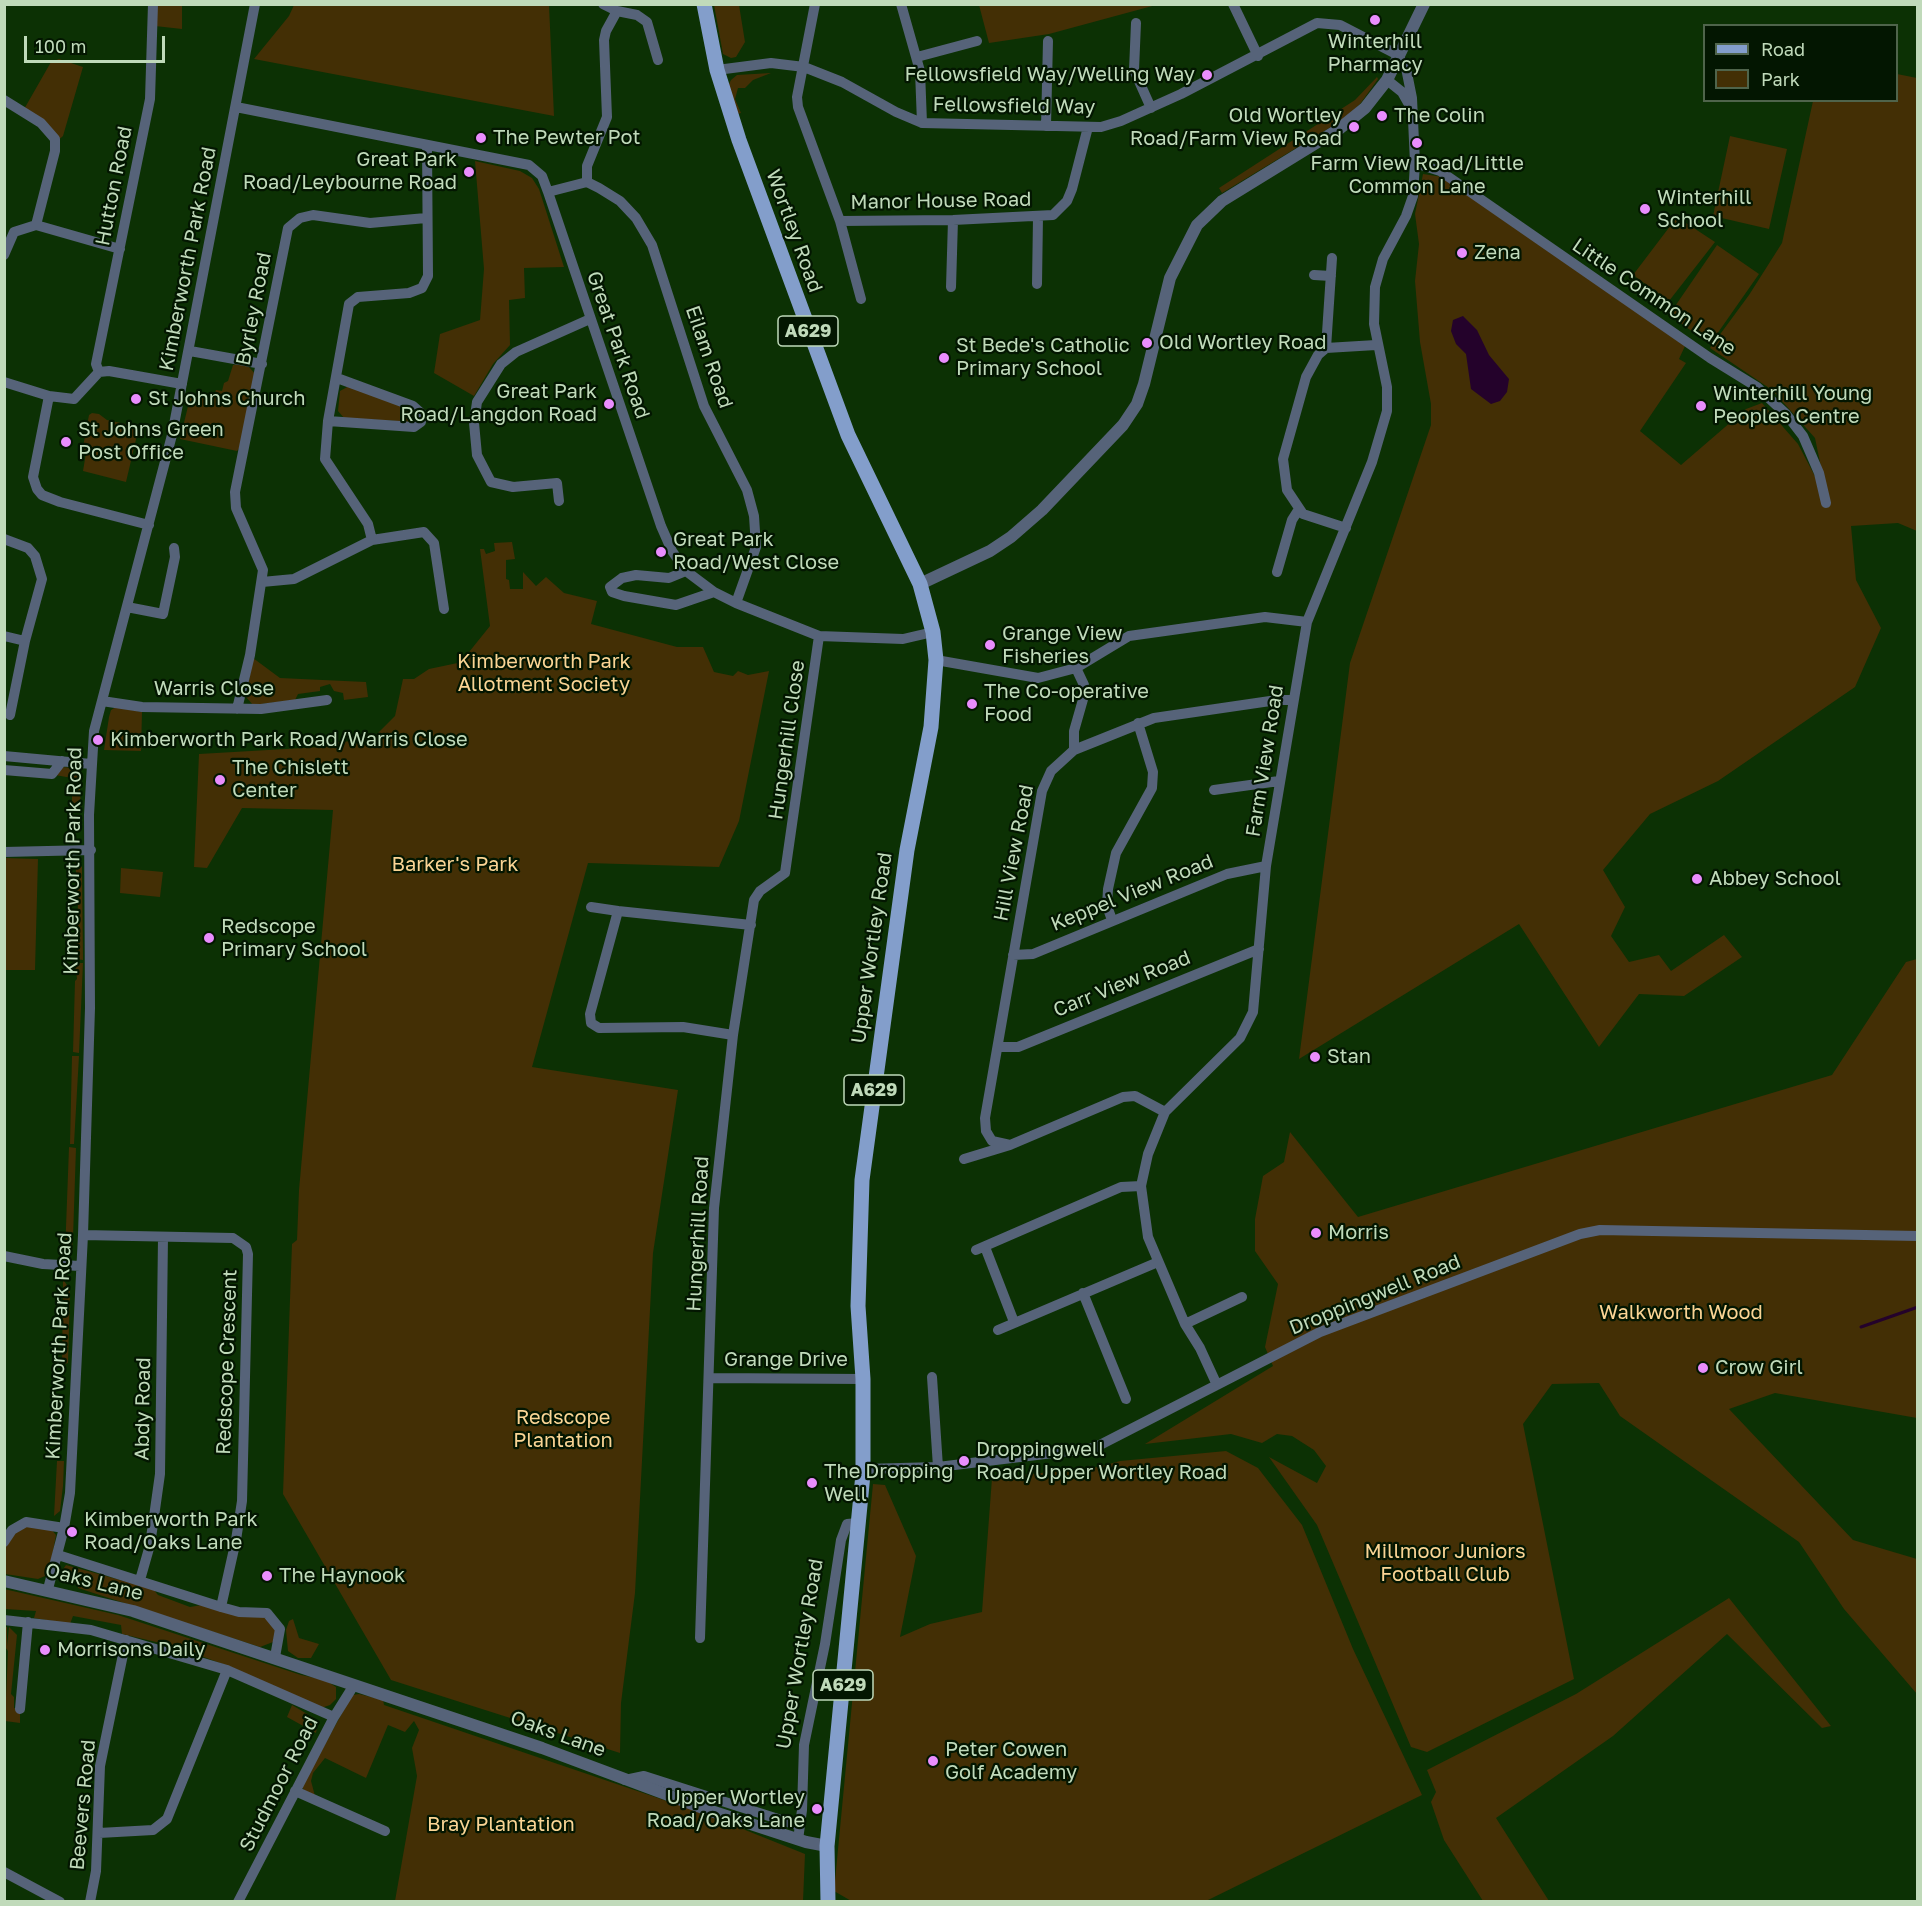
<!DOCTYPE html>
<style>
body{margin:0}
#map{position:relative;width:1922px;height:1906px;overflow:hidden;background:#0c3104;font-family:"Golos Text",sans-serif}
canvas{display:block}
.frame{position:absolute;inset:0;border:6px solid #c0daba;pointer-events:none}
.legend{position:absolute;left:1703px;top:24px;width:195px;height:78px;box-sizing:border-box;background:#031601;border:2px solid #4f644b;margin:0;padding:8px 10px;list-style:none;font-size:18px;color:#c0daba}
.legend li{display:flex;align-items:center;gap:12px;height:30px}
.legend b{width:30px;border:2px solid #4f644b}
.scale{position:absolute;left:24px;top:36px;width:141px;height:27px;box-sizing:border-box;border:3px solid #c0daba;border-top:0;padding-left:8px;font-size:18px;line-height:21px;white-space:nowrap;color:#c0daba;-webkit-text-stroke:4px #031601;paint-order:stroke}
</style>
<div id="map">
<canvas width="1922" height="1906"></canvas>
<div class="frame"></div>
<ul class="legend">
<li><b style="height:8px;background:#839ecb"></b>Road</li>
<li><b style="height:16px;background:#432f05"></b>Park</li>
</ul>
<div class="scale">100 m</div>
</div>
<script>
const context = document.querySelector('canvas').getContext('2d');
context.lineJoin = 'round';
function paint(path, color) { context.fillStyle = color; context.fill(path, 'evenodd'); }
const shape = rows => new Path2D(rows.map(r => 'M' + r).join(''));
function stroke(path, color, width, dash) { context.strokeStyle = color; context.lineWidth = width; context.lineCap = dash ? 'butt' : 'round'; context.setLineDash(dash || []); context.stroke(path); }
function label(font, color, halo, rows, align = 'center') {
  context.font = font + ' "Golos Text",sans-serif'; context.lineWidth = 4.5; context.setLineDash([]); context.textBaseline = 'middle'; context.strokeStyle = halo; context.fillStyle = color; for (const [text, x, y, turn = 0] of rows) {
    context.save(); context.translate(x, y); context.rotate((+turn || 0) * Math.PI / 180); context.textAlign = isNaN(turn) ? turn : align; if (halo) context.strokeText(text, 0, 0); context.fillText(text, 0, 0); context.restore();
  }
}
const green = shape([
 [156,5,182,5,182,29,155,26],
 [294,5,549,5,554,116,254,59,289,16],
 [714,5,739,5,745,42,736,57,731,58,723,54],
 [979,5,979,4,1156,5,1049,34,989,43],
 [59,59,83,67,63,136,55,143,23,111,51,62],
 [771,73,753,80,745,88,738,88,735,99,741,113,737,114,728,86,731,80,737,75],
 [1897,74,1917,78,1917,531,1898,523,1851,526,1856,580,1881,628,1855,687,1718,781,1650,814,1603,870,1625,907,1611,936,1629,962,1659,955,1671,971,1724,935,1742,957,1684,996,1639,994,1599,1047,1519,924,1299,1059,1350,663,1431,425,1431,404,1420,342,1415,281,1419,244,1415,214,1423,174,1450,178,1685,346,1679,359,1686,363,1640,431,1681,465,1746,409,1762,403,1798,444,1828,501,1815,438,1772,390,1710,348,1749,295,1782,243,1813,101,1896,100],
 [1377,77,1378,79,1360,104,1344,119,1222,193,1219,188,1355,100],
 [1730,136,1787,149,1769,229,1713,216],
 [475,161,520,171,532,178,539,189,564,267,524,268,525,298,509,300,510,345,493,364,474,396,434,373,440,334,480,320,484,269],
 [1677,217,1715,242,1669,301,1633,275],
 [1717,245,1759,274,1710,344,1669,315],
 [239,364,249,367,256,375,241,446,237,451,180,439,191,394,213,397,216,390,222,391,224,383,228,381,233,365],
 [349,386,416,411,418,417,414,422,344,418,338,411,340,391],
 [92,413,99,414,107,420,135,426,135,430,138,431,126,482,83,471,86,453,82,452,89,415],
 [512,542,515,559,506,560,506,579,509,580,510,589,523,589,523,572,536,586,546,577,564,593,597,601,591,624,677,647,703,647,714,672,733,676,738,671,748,675,769,671,739,821,719,867,588,863,532,1067,678,1090,653,1253,635,1593,621,1703,620,1753,391,1680,283,1494,292,1244,297,1240,299,1190,333,810,242,808,207,868,194,867,199,754,337,746,338,742,371,740,395,716,403,679,414,679,429,669,467,661,465,657,490,626,480,549,484,549,486,554,495,551,494,543],
 [253,658,280,678,366,682,368,697,344,700,343,693,334,691,330,684,320,687,320,691,298,694,295,700,253,705,246,697],
 [116,707,142,712,141,751,104,750,109,717,111,710],
 [62,767,73,768,79,773,81,808,72,808,72,778,55,775],
 [5,858,38,859,35,970,5,970],
 [75,859,82,867,83,960,76,959,78,901],
 [121,868,163,872,160,897,120,893],
 [1917,959,1917,1418,1775,1393,1729,1409,1853,1540,1917,1559,1917,1694,1844,1609,1799,1542,1620,1416,1599,1383,1552,1384,1523,1424,1574,1679,1427,1752,1411,1747,1317,1525,1269,1457,1317,1483,1326,1466,1314,1450,1292,1436,1277,1434,1262,1443,1231,1434,1145,1444,1273,1366,1265,1347,1278,1284,1255,1251,1255,1219,1263,1176,1284,1162,1290,1132,1358,1217,1832,1075,1906,962],
 [75,963,83,963,79,1053,73,1052,75,981,77,979],
 [72,1056,79,1056,74,1144,70,1144],
 [69,1147,76,1148,73,1238,72,1249,65,1254],
 [63,1279,70,1290,68,1363,62,1365],
 [1226,1451,1258,1468,1302,1525,1353,1649,1422,1795,1206,1901,853,1902,834,1891,873,1484,885,1485,916,1556,900,1637,930,1624,982,1612,992,1478,1098,1467,1120,1461],
 [57,1461,64,1461,63,1486,60,1511,54,1516],
 [28,1525,51,1529,56,1535,50,1568,45,1576,38,1579,5,1574,5,1546,17,1531],
 [66,1565,153,1589,158,1595,190,1607,202,1605,268,1618,276,1629,273,1642,260,1647,78,1588,78,1585,64,1579,61,1572],
 [4,1589,118,1615,301,1675,325,1680,336,1687,336,1699,330,1705,321,1708,231,1667,190,1652,190,1650,122,1634,121,1625,73,1616,70,1624,34,1618,36,1611,5,1609],
 [1729,1598,1831,1726,1822,1728,1727,1634,1613,1736,1496,1818,1549,1901,1483,1901,1444,1840,1431,1802,1436,1792,1427,1770,1576,1694],
 [293,1619,299,1638,319,1644,311,1658,298,1658,288,1651,286,1630,289,1621],
 [5,1627,7,1627,7,1646,9,1627,17,1635,11,1694,14,1697,14,1708,20,1709,20,1723,5,1721,8,1651,5,1647],
 [359,1694,383,1700,384,1705,708,1815,805,1854,803,1901,395,1901,417,1776,412,1748,419,1730,414,1721,405,1732,388,1725,366,1778,325,1758,313,1773,311,1781,315,1796,304,1791,302,1786,352,1695],
 [292,1705,314,1718,317,1728,316,1733,287,1717]
]);
const water = shape([
 [1463,316,1477,330,1489,355,1509,379,1507,392,1500,401,1491,404,1471,389,1466,354,1456,344,1451,331,1453,320]
]);
const stream = shape([
 [1861,1327,1918,1307]
]);
const minor = shape([
 [603,4,617,11,637,15,647,22,658,60],
 [815,4,797,97,798,107,840,221,861,299],
 [901,4,920,71,922,123],
 [1233,4,1258,56],
 [1136,23,1134,70,1151,108],
 [917,57,977,41],
 [717,70,771,63,804,67,842,82,896,112,922,123,1101,127,1121,121,1181,94,1317,23,1340,25,1400,56],
 [1387,80,1402,92,1411,108],
 [4,100,41,123,55,139,55,151,36,225],
 [236,107,529,165,542,176,548,192,661,526,672,551,686,571,714,592,736,603,819,636,903,639,933,632],
 [1046,126,1048,41],
 [1415,163,1440,171,1710,358,1757,387,1786,414,1803,436,1819,473,1826,503],
 [587,182,587,166,607,117,604,40,606,31,617,11],
 [548,192,587,182,599,188,620,201,636,218,652,245,704,406,747,490,754,516,756,547,736,603],
 [840,221,953,220,1053,215,1067,201,1072,189,1088,127],
 [4,255,14,232,36,225,120,249],
 [1314,275,1331,276],
 [1037,284,1038,217],
 [951,287,953,220],
 [1326,348,1332,258],
 [190,351,262,364],
 [99,372,96,364,150,99,153,4],
 [99,372,109,371,182,384],
 [4,382,49,396,74,399,99,372],
 [49,396,33,477,37,489,42,495,60,502,149,525],
 [328,421,414,427,421,422,422,414,413,406,337,378],
 [559,501,557,483,513,487,491,482,477,455,474,423,477,402,501,364,516,352,590,319],
 [1346,528,1303,514,1287,490,1283,459,1306,377,1318,355,1326,348,1376,345],
 [4,539,28,548,35,556,42,579,25,641,10,715],
 [372,540,368,524,325,459,328,421,349,304,358,297,409,293,422,288,428,276,427,145],
 [686,571,669,578,636,575,622,578,610,587,612,592,624,596,676,605,714,592],
 [1277,572,1292,520,1299,509],
 [262,582,294,579,372,540,424,532,434,543,444,609],
 [127,607,163,614,175,557,174,548],
 [4,636,25,641],
 [936,660,1038,678,1076,668,1129,636,1265,617,1307,622],
 [102,701,142,707,261,709,327,700],
 [237,709,250,655,263,570,236,508,235,492,288,228,300,218,313,215,370,223,426,218],
 [1074,750,1074,731,1084,696,1084,685,1076,668],
 [4,756,91,764],
 [4,770,52,774,62,761],
 [1214,790,1279,781],
 [4,852,91,850],
 [591,907,618,911],
 [1112,920,1107,906,1108,889,1116,853,1152,788,1153,772,1138,723],
 [1013,955,1033,954,1227,874,1266,866],
 [733,1035,683,1027,599,1028,591,1023,590,1014,618,911,751,925],
 [998,1047,1018,1047,1259,949],
 [1010,1145,992,1141,986,1131,985,1118,1042,791,1051,771,1074,750,1154,718,1277,700,1292,700],
 [964,1159,1010,1145,1123,1097,1135,1096,1165,1112],
 [83,1235,233,1238,246,1247,248,1254,242,1501,236,1540,221,1607],
 [985,1247,1014,1322],
 [976,1250,1121,1187,1141,1186],
 [4,1256,43,1264,80,1266],
 [1083,1293,1126,1399],
 [1185,1324,1242,1297],
 [998,1330,1158,1262],
 [932,1377,938,1467],
 [710,1378,863,1379],
 [1217,1385,1200,1348,1185,1324,1148,1237,1141,1186,1148,1154,1165,1112,1240,1038,1253,1012,1266,866,1307,622,1372,462,1387,411,1387,387,1374,324,1375,287,1383,259,1406,216,1413,196,1415,163,1412,98,1406,68,1399,58],
 [863,1469,938,1467,1094,1448,1320,1332,1580,1234,1600,1230,1918,1236],
 [4,1542,12,1530,26,1522,64,1528],
 [58,1555,221,1607,239,1612,267,1613,280,1629,275,1657],
 [140,1580,150,1545,160,1474,163,1237],
 [48,1589,64,1528,70,1493,83,1235,90,1008,89,815,94,731,172,435,255,4],
 [4,1620,91,1630,227,1670,334,1717],
 [700,1638,714,1208,733,1035,754,900,760,891,785,873,819,636],
 [20,1709,28,1622],
 [625,1780,644,1776,800,1826],
 [295,1791,385,1831],
 [99,1833,153,1830,167,1819,227,1670],
 [798,1840,802,1810,804,1745,825,1644,841,1540,847,1524,858,1523],
 [4,1872,60,1902],
 [90,1902,96,1871,100,1766,126,1640],
 [238,1902,334,1717,354,1685]
]);
const tertiary = shape([
 [920,584,990,551,1011,537,1042,510,1123,425,1137,404,1144,384,1170,278,1197,225,1222,201,1339,129,1365,108,1387,80,1424,4],
 [4,1581,133,1611,542,1748,708,1810,806,1842,827,1846]
]);
const primary = shape([
 [704,4,717,70,739,140,848,435,920,584,933,632,936,660,931,727,907,850,862,1180,858,1306,863,1379,863,1474,827,1846,828,1902]
]);
const markers = [
 [1375,20,6,"#e98dfd"],
 [1207,75,6,"#e98dfd"],
 [1382,116,6,"#e98dfd"],
 [1354,127,6,"#e98dfd"],
 [481,138,6,"#e98dfd"],
 [1417,143,6,"#e98dfd"],
 [469,172,6,"#e98dfd"],
 [1645,209,6,"#e98dfd"],
 [1462,253,6,"#e98dfd"],
 [1147,343,6,"#e98dfd"],
 [944,358,6,"#e98dfd"],
 [136,399,6,"#e98dfd"],
 [609,404,6,"#e98dfd"],
 [1701,406,6,"#e98dfd"],
 [66,442,6,"#e98dfd"],
 [661,552,6,"#e98dfd"],
 [990,645,6,"#e98dfd"],
 [972,704,6,"#e98dfd"],
 [98,740,6,"#e98dfd"],
 [220,780,6,"#e98dfd"],
 [1697,879,6,"#e98dfd"],
 [209,938,6,"#e98dfd"],
 [1315,1057,6,"#e98dfd"],
 [1316,1233,6,"#e98dfd"],
 [1703,1368,6,"#e98dfd"],
 [964,1461,6,"#e98dfd"],
 [812,1483,6,"#e98dfd"],
 [72,1532,6,"#e98dfd"],
 [267,1576,6,"#e98dfd"],
 [45,1650,6,"#e98dfd"],
 [933,1761,6,"#e98dfd"],
 [817,1809,6,"#e98dfd"]
];
const shields = [
 [808,331,60],
 [874,1090,60],
 [843,1685,60]
];
const shieldNames = [
 ["A629",808,331],
 ["A629",874,1090],
 ["A629",843,1685]
];
const poiNames = [
 ["Winterhill",1375,42,"center"],
 ["Pharmacy",1375,65,"center"],
 ["Fellowsfield Way/Welling Way",1195,75,"right"],
 ["Old Wortley",1342,116,"right"],
 ["Road/Farm View Road",1342,139,"right"],
 ["The Colin",1394,116],
 ["The Pewter Pot",493,138],
 ["Great Park",457,160,"right"],
 ["Road/Leybourne Road",457,183,"right"],
 ["Farm View Road/Little",1417,164,"center"],
 ["Common Lane",1417,187,"center"],
 ["Winterhill",1657,198],
 ["School",1657,221],
 ["Zena",1474,253],
 ["Old Wortley Road",1159,343],
 ["St Bede's Catholic",956,346],
 ["Primary School",956,369],
 ["Great Park",597,392,"right"],
 ["Road/Langdon Road",597,415,"right"],
 ["Winterhill Young",1713,394],
 ["Peoples Centre",1713,417],
 ["St Johns Church",148,399],
 ["St Johns Green",78,430],
 ["Post Office",78,453],
 ["Great Park",673,540],
 ["Road/West Close",673,563],
 ["Grange View",1002,634],
 ["Fisheries",1002,657],
 ["The Co-operative",984,692],
 ["Food",984,715],
 ["Kimberworth Park Road/Warris Close",110,740],
 ["The Chislett",232,768],
 ["Center",232,791],
 ["Abbey School",1709,879],
 ["Redscope",221,927],
 ["Primary School",221,950],
 ["Stan",1327,1057],
 ["Morris",1328,1233],
 ["Crow Girl",1715,1368],
 ["Droppingwell",976,1450],
 ["Road/Upper Wortley Road",976,1473],
 ["The Dropping",824,1472],
 ["Well",824,1495],
 ["Kimberworth Park",84,1520],
 ["Road/Oaks Lane",84,1543],
 ["The Haynook",279,1576],
 ["Morrisons Daily",57,1650],
 ["Peter Cowen",945,1750],
 ["Golf Academy",945,1773],
 ["Upper Wortley",805,1798,"right"],
 ["Road/Oaks Lane",805,1821,"right"]
];
const streetNames = [
 ["Fellowsfield Way",1014,106,1],
 ["Hutton Road",114,186,-79],
 ["Manor House Road",941,201,-1],
 ["Wortley Road",794,231,70],
 ["Kimberworth Park Road",188,259,-79],
 ["Little Common Lane",1654,297,34],
 ["Byrley Road",254,309,-79],
 ["Great Park Road",618,345,71],
 ["Eilam Road",709,357,71],
 ["Warris Close",214,689],
 ["Hungerhill Close",787,740,-82],
 ["Farm View Road",1265,761,-81],
 ["Hill View Road",1014,853,-79],
 ["Kimberworth Park Road",73,861,-89],
 ["Keppel View Road",1132,893,-22],
 ["Upper Wortley Road",872,948,-82],
 ["Carr View Road",1122,984,-22],
 ["Hungerhill Road",698,1234,-87],
 ["Droppingwell Road",1375,1295,-22],
 ["Kimberworth Park Road",59,1346,-87],
 ["Grange Drive",786,1360],
 ["Redscope Crescent",227,1362,-88],
 ["Abdy Road",143,1409,-89],
 ["Oaks Lane",94,1582,14],
 ["Upper Wortley Road",800,1654,-80],
 ["Oaks Lane",558,1734,20],
 ["Studmoor Road",279,1784,-63],
 ["Beevers Road",83,1805,-85]
];
const parkNames = [
 ["Kimberworth Park",544,662],
 ["Allotment Society",544,685],
 ["Barker's Park",455,865],
 ["Walkworth Wood",1681,1313],
 ["Redscope",563,1418],
 ["Plantation",563,1441],
 ["Millmoor Juniors",1445,1552],
 ["Football Club",1445,1575],
 ["Bray Plantation",501,1825]
];
paint(green, '#432f05');
paint(water, '#24022b');
stroke(stream, '#24022b', 3);
stroke(minor, '#566379', 10);
stroke(tertiary, '#566379', 12);
stroke(primary, '#839ecb', 15);
for (const [x, y, r, color] of markers) { const dot = new Path2D(); dot.arc(x, y, r, 0, 2 * Math.PI); context.fillStyle = color; context.fill(dot); stroke(dot, '#031601', 2); }
for (const [x, y, w] of shields) { const box = new Path2D(); box.roundRect(x - w / 2, y - 15, w, 30, 4.5); context.fillStyle = '#031601'; context.fill(box); stroke(box, '#c0daba', 1.5); }
label('bold 18px', '#c0daba', null, shieldNames);
label('20px', '#c0daba', '#031601', poiNames, 'left');
label('20px', '#c0daba', '#031601', streetNames);
label('20px', '#fad494', '#031601', parkNames);
</script>
